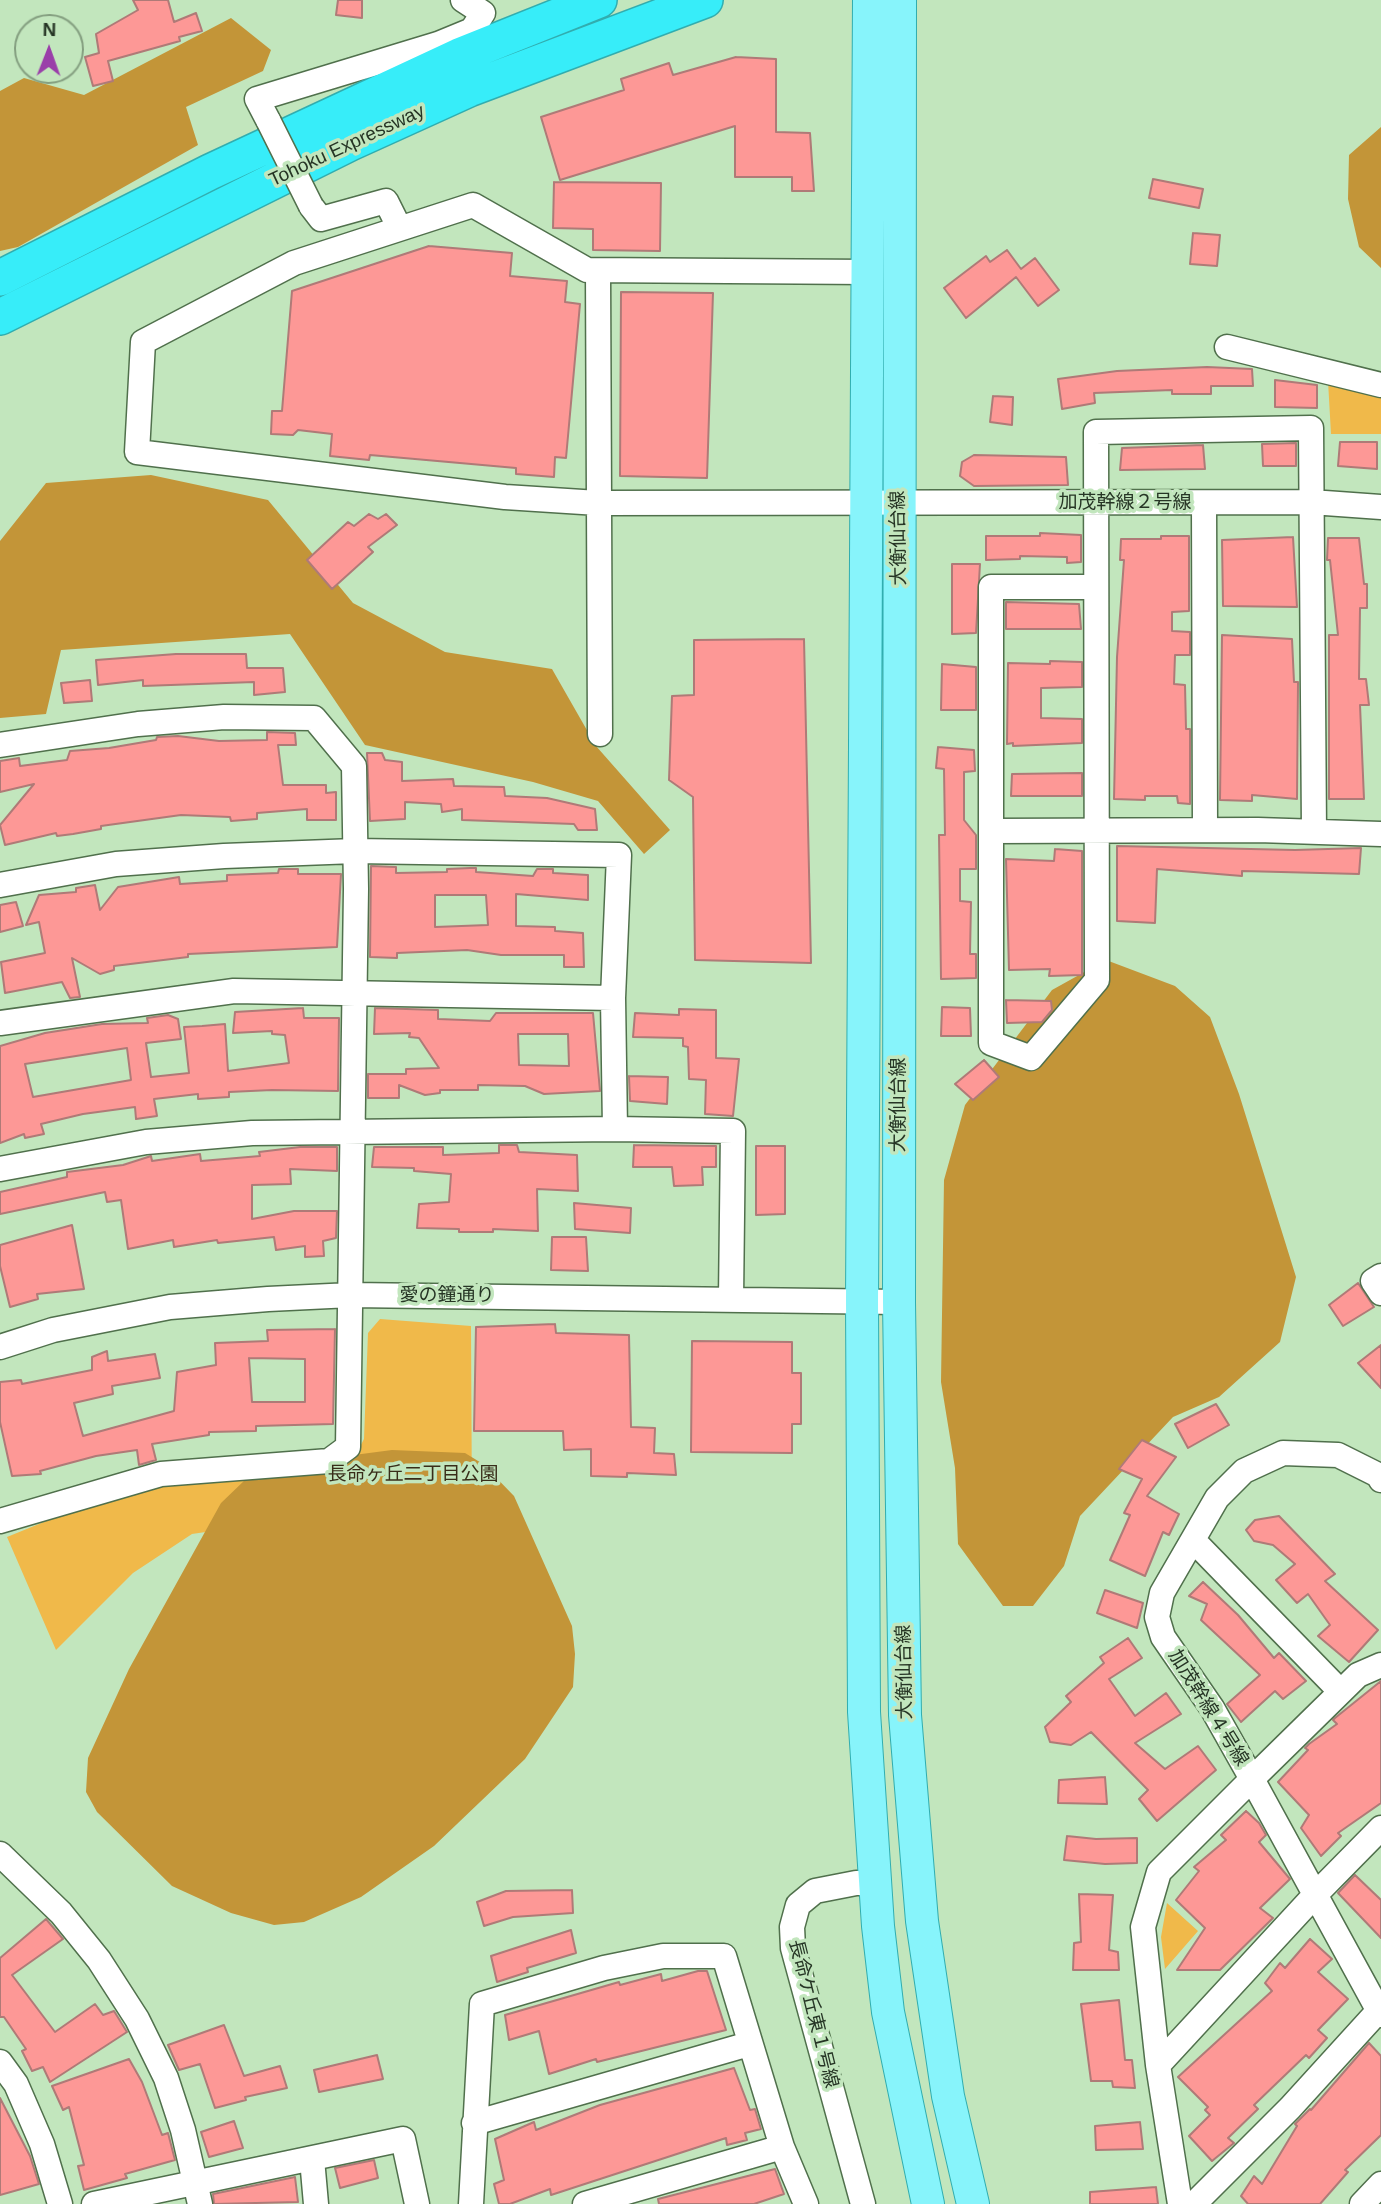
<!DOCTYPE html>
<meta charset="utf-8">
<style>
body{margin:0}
#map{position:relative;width:1381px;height:2204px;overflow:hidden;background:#c2e6bd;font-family:Helvetica,sans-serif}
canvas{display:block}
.north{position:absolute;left:14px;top:14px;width:70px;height:70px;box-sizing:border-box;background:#c2e6bd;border:2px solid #849f80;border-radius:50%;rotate:1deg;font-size:19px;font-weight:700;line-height:28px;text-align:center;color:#263525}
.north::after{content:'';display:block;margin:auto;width:24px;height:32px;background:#9a3fa9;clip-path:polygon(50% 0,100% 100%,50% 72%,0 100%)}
</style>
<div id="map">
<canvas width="1381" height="2204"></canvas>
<div class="north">N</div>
</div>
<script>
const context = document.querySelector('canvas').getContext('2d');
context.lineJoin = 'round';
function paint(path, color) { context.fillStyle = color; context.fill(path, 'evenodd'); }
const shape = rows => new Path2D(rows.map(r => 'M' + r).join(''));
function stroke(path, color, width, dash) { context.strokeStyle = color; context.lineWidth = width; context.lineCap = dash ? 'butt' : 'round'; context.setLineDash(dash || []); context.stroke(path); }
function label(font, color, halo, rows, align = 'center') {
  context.font = font + ' Helvetica,"Noto Sans JP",sans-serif'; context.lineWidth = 7; context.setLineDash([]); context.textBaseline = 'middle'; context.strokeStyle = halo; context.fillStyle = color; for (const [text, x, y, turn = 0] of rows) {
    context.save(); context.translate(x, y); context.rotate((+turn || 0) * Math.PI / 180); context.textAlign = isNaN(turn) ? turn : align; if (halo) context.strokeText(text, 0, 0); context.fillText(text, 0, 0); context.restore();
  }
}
const green = shape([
 [1328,381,1381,395,1381,434,1331,434],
 [380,1319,471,1326,472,1517,253,1525,192,1534,133,1573,56,1650,7,1537,103,1498,165,1483,349,1468,364,1439,368,1333],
 [1167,1903,1198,1931,1165,1969,1161,1937]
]);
const forest = shape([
 [231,18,271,50,263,71,186,107,198,145,18,247,0,251,0,91,24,78,84,95],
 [1381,127,1381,268,1359,247,1348,199,1349,155],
 [151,475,268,500,353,603,445,652,552,669,596,746,670,830,644,854,598,801,533,782,365,745,290,634,61,650,46,714,0,718,0,541,46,483],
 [1106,960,1175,986,1210,1017,1239,1094,1296,1277,1280,1342,1219,1397,1173,1417,1080,1516,1064,1566,1033,1606,1003,1606,958,1544,955,1468,941,1382,944,1180,965,1105,1052,990],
 [392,1450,465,1453,483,1464,514,1496,572,1626,575,1654,573,1687,525,1759,434,1846,361,1897,304,1922,274,1925,231,1913,172,1886,97,1812,86,1792,88,1758,129,1669,221,1503,246,1479,278,1465]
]);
const building = shape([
 [133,0,168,0,174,22,196,13,202,31,179,37,180,41,108,61,113,81,93,86,85,57,99,53,96,34,138,10,133,0],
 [338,0,362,0,362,18,336,15,338,0],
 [736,57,776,59,776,132,810,133,814,191,792,191,792,177,735,177,735,126,560,180,541,117,624,90,621,79,669,63,673,75,736,57],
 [1153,179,1203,189,1199,208,1149,198,1153,179],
 [554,182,661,183,660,251,593,250,593,229,553,228,554,182],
 [1193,233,1220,235,1217,266,1190,264,1193,233],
 [429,246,512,253,510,276,567,281,565,302,580,304,566,458,555,457,554,477,516,474,516,468,370,455,369,460,330,456,332,434,298,430,293,435,271,434,272,411,282,411,292,291,429,246],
 [1007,250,1021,269,1035,258,1059,290,1038,306,1016,277,966,318,944,288,986,256,990,262,1007,250],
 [621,292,713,293,707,478,620,476,621,292],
 [1207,367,1252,369,1253,386,1211,386,1211,394,1172,394,1172,390,1094,393,1095,403,1062,409,1058,379,1117,371,1207,367],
 [1275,380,1317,385,1317,408,1275,407,1275,380],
 [993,396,1013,397,1012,425,990,422,993,396],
 [1340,442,1377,442,1377,469,1338,466,1340,442],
 [1296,443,1296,466,1263,466,1262,444,1296,443],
 [1203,445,1205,469,1120,470,1122,448,1203,445],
 [974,455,1066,457,1068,485,974,486,960,476,962,462,974,455],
 [369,514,378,519,386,514,397,525,368,547,373,552,332,589,307,560,348,522,354,526,369,514],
 [1040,533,1081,535,1081,562,1067,563,1067,557,1020,556,1020,559,986,560,986,536,1040,536,1040,533],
 [1161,536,1189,536,1189,611,1172,612,1172,631,1190,632,1190,655,1175,655,1174,684,1185,685,1186,729,1190,729,1190,804,1178,803,1177,796,1145,796,1145,800,1114,799,1117,657,1124,560,1120,560,1121,539,1161,539,1161,536],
 [1293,537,1297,607,1223,606,1222,540,1293,537],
 [1328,538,1359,538,1364,584,1367,584,1367,608,1360,608,1359,679,1366,679,1369,705,1360,705,1364,799,1329,799,1329,635,1338,635,1330,560,1327,560,1328,538],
 [952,564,980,564,976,633,952,634,952,564],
 [1006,602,1079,604,1081,629,1006,629,1006,602],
 [1222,635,1292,639,1294,682,1298,682,1297,799,1252,795,1252,801,1220,800,1222,635],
 [804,639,811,963,695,960,693,797,669,780,672,696,694,695,694,640,804,639],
 [176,654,246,654,247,668,283,668,285,692,254,695,254,682,143,686,143,680,98,685,96,660,176,654],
 [1050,661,1082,662,1082,687,1041,688,1041,718,1082,719,1082,743,1013,746,1013,743,1007,744,1008,663,1050,664,1050,661],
 [942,664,976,667,976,710,941,710,942,664],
 [90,680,92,701,64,703,61,683,90,680],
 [267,732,295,733,296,745,278,745,283,785,326,785,326,793,336,792,336,820,307,820,307,809,257,813,257,819,231,821,230,817,181,815,101,826,101,829,73,834,57,836,56,833,5,845,0,825,34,784,0,792,0,761,19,758,20,766,67,760,70,751,109,748,156,740,157,737,178,736,219,741,267,740,267,732],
 [938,747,974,750,975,771,964,772,964,820,976,835,976,869,960,869,960,901,971,902,970,954,976,954,976,978,941,979,939,835,945,835,944,769,936,768,938,747],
 [367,753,382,753,385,760,402,762,402,781,453,779,454,786,504,787,505,796,547,798,595,809,597,830,578,830,574,824,462,820,462,809,442,812,441,804,405,802,405,819,370,821,367,753],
 [1082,773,1082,796,1011,796,1012,774,1082,773],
 [1117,846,1295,850,1361,848,1359,874,1242,871,1242,876,1157,869,1155,923,1117,921,1117,846],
 [1055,849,1082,851,1082,975,1049,976,1050,969,1009,970,1006,859,1054,861,1055,849],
 [371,866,396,867,396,873,447,872,447,869,470,868,476,868,476,872,533,876,537,869,553,869,553,873,588,875,588,900,516,894,516,926,555,927,555,931,583,933,584,967,564,967,564,955,501,955,467,950,397,953,397,958,370,957,371,866],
 [435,895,486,895,488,925,435,927,435,895],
 [279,869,298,869,298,874,341,874,337,947,188,954,188,957,114,966,114,970,100,974,72,958,80,997,70,998,62,982,5,993,1,962,45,953,39,922,26,925,39,895,76,892,76,888,95,885,100,910,118,887,179,877,180,884,227,881,227,875,278,873,279,869],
 [16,902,23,926,0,932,0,905,16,902],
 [1006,1000,1051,1001,1052,1010,1042,1022,1007,1023,1006,1000],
 [942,1007,970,1008,971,1036,941,1036,942,1007],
 [303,1008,304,1018,339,1018,338,1091,272,1090,229,1092,229,1097,198,1099,198,1094,154,1099,157,1116,136,1119,135,1107,83,1114,41,1124,44,1134,25,1138,24,1134,0,1143,0,1046,45,1033,102,1024,148,1023,147,1018,168,1015,178,1019,181,1039,146,1043,151,1077,189,1073,184,1027,202,1026,225,1024,228,1071,289,1063,285,1035,272,1034,272,1031,233,1033,235,1012,303,1008],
 [127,1048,131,1080,33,1097,25,1064,127,1048],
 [375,1008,438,1010,438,1019,490,1021,496,1013,593,1013,600,1091,544,1094,525,1086,478,1085,478,1090,440,1090,440,1093,425,1095,399,1085,399,1098,368,1098,368,1074,406,1074,406,1069,439,1068,419,1038,409,1037,410,1033,374,1034,375,1008],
 [518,1034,568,1034,569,1066,519,1065,518,1034],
 [679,1009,716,1010,716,1058,739,1059,733,1116,705,1114,706,1080,689,1079,688,1047,683,1046,683,1038,633,1037,635,1013,679,1015,679,1009],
 [984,1060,999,1077,973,1100,955,1084,984,1060],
 [629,1076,668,1077,667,1104,630,1101,629,1076],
 [499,1145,517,1145,519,1152,577,1155,578,1191,537,1189,538,1231,493,1229,493,1232,459,1232,459,1229,417,1228,419,1204,449,1202,451,1174,414,1171,414,1168,372,1167,374,1147,443,1147,443,1155,499,1153,499,1145],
 [634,1145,716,1146,716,1167,702,1167,703,1185,674,1186,672,1167,633,1167,634,1145],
 [756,1146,785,1146,785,1214,756,1215,756,1146],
 [300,1147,337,1147,337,1171,290,1169,291,1184,252,1185,252,1219,294,1211,337,1211,336,1238,323,1241,324,1256,305,1257,305,1246,276,1250,274,1237,218,1243,217,1240,174,1247,173,1240,128,1249,121,1200,107,1202,105,1192,0,1214,0,1192,67,1177,67,1172,123,1165,148,1157,151,1156,152,1161,200,1154,201,1161,260,1156,259,1152,300,1147],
 [574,1203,631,1208,630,1233,575,1229,574,1203],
 [72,1225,84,1289,37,1294,38,1299,10,1307,0,1266,0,1245,72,1225],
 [552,1237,586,1237,588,1271,551,1270,552,1237],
 [1358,1283,1374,1307,1343,1326,1329,1305,1358,1283],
 [555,1324,556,1333,629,1335,631,1427,655,1428,654,1453,674,1454,676,1475,627,1473,627,1477,591,1476,591,1449,564,1450,563,1431,474,1431,476,1327,555,1324],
 [335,1329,333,1424,256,1426,256,1431,209,1432,209,1435,152,1444,156,1460,139,1465,137,1450,96,1456,40,1471,41,1474,12,1476,0,1422,0,1382,21,1380,22,1384,92,1370,92,1357,107,1351,108,1361,155,1354,160,1378,112,1386,113,1394,74,1403,83,1436,174,1411,177,1372,216,1365,215,1343,268,1341,267,1330,335,1329],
 [249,1358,305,1359,305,1402,252,1402,249,1358],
 [692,1341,792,1342,792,1373,801,1373,801,1424,792,1424,792,1453,691,1452,692,1341],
 [1381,1345,1381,1388,1358,1363,1381,1345],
 [1216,1404,1229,1425,1188,1448,1175,1424,1216,1404],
 [1142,1440,1176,1457,1147,1496,1179,1514,1169,1535,1163,1532,1145,1576,1110,1560,1130,1515,1124,1513,1142,1479,1119,1469,1142,1440],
 [1279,1516,1335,1574,1325,1581,1378,1630,1349,1662,1318,1636,1330,1625,1308,1594,1297,1603,1276,1580,1295,1564,1273,1545,1254,1541,1246,1530,1255,1520,1279,1516],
 [1203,1582,1238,1615,1274,1658,1279,1653,1306,1681,1283,1699,1275,1691,1241,1722,1227,1704,1260,1675,1201,1620,1207,1604,1189,1596,1203,1582],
 [1105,1590,1143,1603,1137,1628,1097,1613,1105,1590],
 [1128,1638,1142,1658,1109,1679,1135,1716,1166,1693,1181,1714,1135,1743,1165,1769,1198,1746,1216,1770,1157,1821,1139,1799,1148,1790,1091,1732,1071,1745,1050,1742,1045,1727,1071,1702,1066,1696,1104,1663,1100,1657,1128,1638],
 [1381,1681,1381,1803,1338,1833,1341,1836,1321,1856,1301,1828,1309,1815,1278,1782,1308,1750,1305,1748,1309,1744,1337,1724,1333,1720,1335,1718,1381,1681],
 [1105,1777,1107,1804,1058,1803,1059,1780,1105,1777],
 [1246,1811,1259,1823,1266,1835,1259,1842,1290,1879,1260,1908,1273,1918,1220,1970,1177,1970,1205,1928,1176,1900,1199,1871,1194,1867,1226,1840,1221,1835,1246,1811],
 [1067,1836,1096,1839,1137,1838,1137,1863,1105,1864,1064,1860,1067,1836],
 [1355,1875,1381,1900,1381,1938,1338,1893,1355,1875],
 [572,1890,573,1913,513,1917,484,1926,477,1902,506,1891,572,1890],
 [1079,1894,1113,1895,1109,1950,1118,1952,1119,1970,1073,1970,1074,1943,1081,1942,1079,1894],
 [46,1919,63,1939,12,1975,55,2032,95,2004,103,2015,114,2011,127,2032,50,2082,43,2067,32,2071,22,2051,26,2049,4,2017,0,2017,0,1958,46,1919],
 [571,1930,576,1953,527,1968,528,1972,497,1982,491,1956,571,1930],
 [1310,1939,1332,1959,1318,1972,1348,1999,1318,2030,1327,2038,1309,2058,1306,2055,1254,2105,1258,2109,1228,2138,1234,2143,1212,2161,1189,2136,1210,2115,1205,2110,1208,2107,1178,2077,1272,1991,1265,1983,1280,1963,1285,1968,1310,1939],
 [698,1971,707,1971,726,2030,597,2062,596,2059,549,2074,539,2031,509,2040,505,2015,619,1982,620,1985,661,1974,662,1981,698,1971],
 [1119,2000,1125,2060,1132,2060,1135,2088,1113,2087,1112,2081,1091,2081,1081,2004,1119,2000],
 [224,2025,244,2076,280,2066,287,2088,245,2097,246,2100,215,2108,200,2064,179,2070,168,2045,224,2025],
 [1369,2043,1381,2056,1381,2135,1345,2170,1348,2172,1320,2204,1248,2204,1241,2196,1254,2176,1262,2184,1297,2126,1295,2124,1310,2109,1311,2110,1369,2043],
 [377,2055,383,2079,319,2092,314,2070,377,2055],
 [129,2059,142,2082,162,2135,168,2133,175,2160,125,2174,127,2178,84,2190,78,2166,84,2165,69,2107,63,2110,52,2086,129,2059],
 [734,2068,750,2110,755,2109,761,2129,745,2133,747,2140,727,2145,726,2138,551,2195,550,2189,510,2204,499,2204,494,2184,504,2180,495,2139,534,2122,536,2130,600,2105,734,2068],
 [0,2098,30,2156,39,2184,0,2195,0,2098],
 [234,2121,243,2148,209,2157,201,2132,234,2121],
 [1140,2122,1143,2149,1096,2150,1095,2126,1140,2122],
 [374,2160,378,2178,340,2188,335,2168,374,2160],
 [775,2169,784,2194,754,2204,659,2204,658,2199,775,2169],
 [295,2177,298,2202,214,2204,213,2194,295,2177],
 [1156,2187,1158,2204,1090,2204,1090,2192,1156,2187]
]);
const minor = shape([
 [269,122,257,99,438,44,472,30,483,13,463,0],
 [311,206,321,219,386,201,399,227],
 [598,271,600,734],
 [869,272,587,270,473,205,294,263,143,342,137,452,505,497,598,503,1311,502,1381,507],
 [1227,347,1381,385],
 [1204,503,1205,830],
 [1095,587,991,587,991,1043,1031,1058,1097,980,1096,432,1311,428,1314,831],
 [0,745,138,724,224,717,314,718,354,766,356,889,348,1447,329,1461,161,1474,0,1521],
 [993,831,1258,830,1381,834],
 [0,885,116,864,224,856,355,851,619,855,613,998,615,1129],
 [0,1023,234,991,613,998],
 [0,1169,146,1142,252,1133,615,1129,733,1131,731,1299],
 [1381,1276,1373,1281,1381,1293],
 [0,1347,53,1330,170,1307,268,1299,351,1295,899,1302],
 [1193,1540,1340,1691],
 [1381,1665,1358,1675,1252,1779,1381,2015],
 [0,1854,61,1913,99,1960,137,2019,166,2078,183,2130,200,2204],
 [0,2062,16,2084,42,2144,60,2204],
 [1158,2065,1315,1895,1381,1828],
 [474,2123,749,2044],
 [312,2159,316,2204],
 [94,2204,403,2139,417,2204],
 [471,2204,482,2004,604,1968,663,1956,724,1956,782,2147,806,2204],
 [585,2204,782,2147],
 [863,2204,793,1948,792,1927,798,1905,815,1891,856,1883,876,1883],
 [1180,2204,1158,2065,1143,1927,1159,1872,1252,1779,1212,1708,1163,1637,1157,1617,1162,1593,1217,1498,1244,1471,1283,1453,1338,1455,1378,1475,1381,1480],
 [1194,2204,1290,2108,1381,2008],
 [1362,2204,1381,2184]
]);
const major = shape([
 [869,0,862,1300,864,1712,878,1926,888,2012,928,2204],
 [900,0,899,1302,905,1715,922,1921,948,2096,973,2204]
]);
const highway = shape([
 [0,278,210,172,459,56,599,0],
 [0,317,350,143,469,89,705,0]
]);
const minorBridge = shape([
 [269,122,311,206]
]);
const streetNames = [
 ["Tohoku Expressway",347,146,-25],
 ["加茂幹線２号線",1125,503],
 ["大衡仙台線",899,538,-91],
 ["大衡仙台線",899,1105,-90],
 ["愛の鐘通り",447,1296],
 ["大衡仙台線",905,1672,-91],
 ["加茂幹線４号線",1208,1708,58],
 ["長命ケ丘東１号線",813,2014,76]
];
const parkNames = [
 ["長命ヶ丘二丁目公園",413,1475]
];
paint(green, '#f0b94a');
paint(forest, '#c39538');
paint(building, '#fd9896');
stroke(building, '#af7a77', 2);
stroke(minor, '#50704c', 27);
stroke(major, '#31adaf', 34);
stroke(highway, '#31adaf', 38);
stroke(minor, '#fff', 24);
stroke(major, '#87f4fb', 32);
stroke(highway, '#37edf9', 35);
stroke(minorBridge, '#50704c', 27, []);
stroke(minorBridge, '#fff', 24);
label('19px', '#263525', '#c2e6bd', streetNames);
label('19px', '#382d19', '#c2e6bd', parkNames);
</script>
